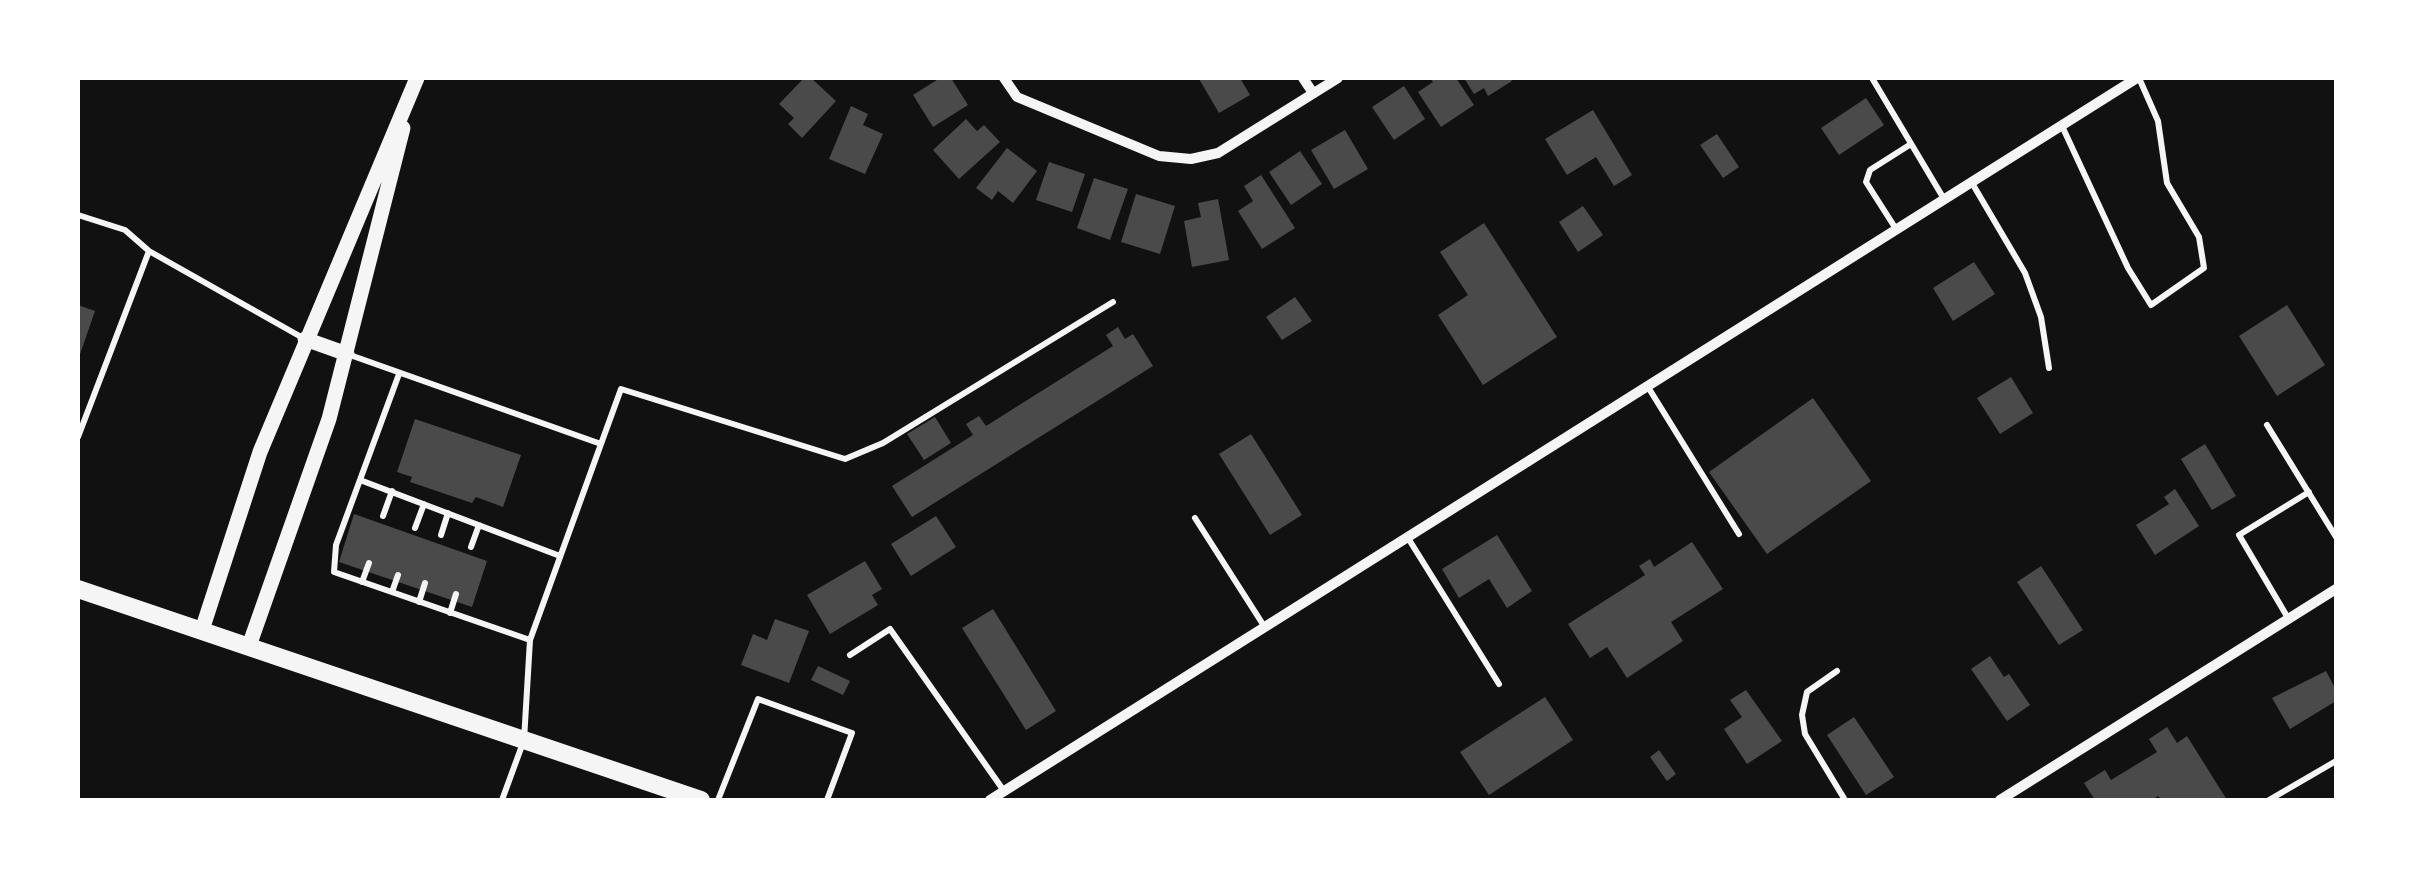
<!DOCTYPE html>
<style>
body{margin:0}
#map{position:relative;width:2414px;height:878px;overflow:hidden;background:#111;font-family:"Roboto Condensed",sans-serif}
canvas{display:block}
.frame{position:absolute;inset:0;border:80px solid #fff;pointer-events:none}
</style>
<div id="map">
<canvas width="2414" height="878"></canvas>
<div class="frame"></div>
</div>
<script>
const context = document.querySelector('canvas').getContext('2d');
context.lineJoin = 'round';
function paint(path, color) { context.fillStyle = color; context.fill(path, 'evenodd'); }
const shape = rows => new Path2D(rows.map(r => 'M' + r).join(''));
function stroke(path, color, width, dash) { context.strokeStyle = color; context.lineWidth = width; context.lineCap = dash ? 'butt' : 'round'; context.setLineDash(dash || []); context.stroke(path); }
const building = shape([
 [804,78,811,78,836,101,802,138,788,124,794,118,779,104],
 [940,78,951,78,968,105,933,127,913,95],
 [1240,78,1250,95,1219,113,1199,79],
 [1430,78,1456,78,1474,105,1441,127,1418,92,1433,82],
 [1464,78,1510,78,1512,81,1488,96,1484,88,1474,94],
 [1404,86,1425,119,1394,140,1372,107],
 [1866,98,1884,125,1839,155,1821,128],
 [851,106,868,114,863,125,883,134,865,174,829,159],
 [1593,110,1632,175,1614,186,1596,157,1567,175,1545,139],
 [966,119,977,131,984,125,1000,142,959,179,933,150],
 [1345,130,1368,169,1334,189,1311,150],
 [1717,134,1739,167,1723,178,1700,145],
 [1007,148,1037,171,1013,203,998,191,992,200,976,188],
 [1300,151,1322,184,1291,205,1269,172],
 [1049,162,1085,174,1072,212,1036,200],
 [1261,175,1295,228,1262,249,1238,211,1253,201,1244,186],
 [1094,178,1128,189,1110,240,1077,228],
 [1136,194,1175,206,1160,254,1121,242],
 [1218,199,1229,260,1192,267,1184,221,1201,217,1198,203],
 [1583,206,1603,235,1578,252,1559,222],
 [1484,223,1557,337,1483,385,1438,315,1468,295,1440,252],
 [1974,262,1995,294,1953,321,1933,288],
 [1295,297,1312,321,1282,340,1266,317],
 [78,305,95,311,78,360],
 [2287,305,2325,365,2277,396,2239,336],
 [1118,327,1125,339,1133,334,1153,366,912,517,892,486,973,435,966,424,979,416,986,426,1113,346,1106,335],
 [2011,377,2033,413,2000,434,1977,398],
 [1813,398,1871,481,1767,554,1709,472],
 [935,417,951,443,924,460,907,434],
 [415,419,521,455,503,507,476,497,472,503,410,482,412,477,397,472],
 [1251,434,1302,515,1270,535,1219,454],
 [2205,444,2236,496,2212,510,2181,459],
 [2175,489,2199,526,2155,555,2136,525,2169,504,2164,497],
 [354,514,487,561,472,607,339,562],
 [936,516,956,547,911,576,891,544],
 [1497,535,1532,591,1507,608,1489,579,1459,598,1442,569],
 [1692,542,1723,589,1671,622,1683,641,1627,678,1607,647,1590,658,1568,624,1645,575,1639,566,1650,559,1654,567],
 [865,561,882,589,872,595,878,605,830,634,807,595],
 [2041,566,2083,630,2059,645,2017,582],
 [993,609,1056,711,1026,730,962,628],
 [775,619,809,631,789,683,741,665,753,634,767,640],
 [1990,656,2004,677,2009,674,2030,705,2007,721,1971,669],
 [818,666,850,681,843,695,811,680],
 [2326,671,2336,690,2336,701,2290,729,2272,698],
 [1746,690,1782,741,1747,764,1724,729,1742,717,1730,700],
 [1545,697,1573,740,1489,795,1460,752],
 [1854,717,1894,777,1866,795,1827,735],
 [2167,727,2177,743,2187,736,2227,800,2161,800,2158,796,2152,800,2095,800,2084,783,2105,770,2111,780,2157,752,2149,739],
 [1659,750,1676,774,1667,781,1650,757]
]);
const service = shape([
 [1872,78,1944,199],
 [2062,126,2128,268,2151,305,2204,268,2199,237,2167,183,2158,121,2139,78],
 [1972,183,2025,273,2041,317,2049,368],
 [78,215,125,230,149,251,303,338],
 [1896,229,1866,182,1870,170,1911,144],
 [350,355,601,444,530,640,524,740,502,800],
 [399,374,336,545,334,572,530,640],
 [1648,387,1739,534],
 [2267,425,2336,537],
 [78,437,149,251],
 [601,444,621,389,845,459,883,443,1113,302],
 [360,480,560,556],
 [383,516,392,491],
 [1195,518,1264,626],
 [415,528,424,504],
 [441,535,448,513],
 [1408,538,1499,684],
 [471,547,479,525],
 [362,582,369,563],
 [392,592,398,575],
 [419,602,425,583],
 [450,613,456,594],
 [2288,618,2239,535,2309,492],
 [850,655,890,629,1004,791],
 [1837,671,1807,692,1802,715,1805,734,1845,800],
 [718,800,758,699,852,733,827,800],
 [2269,800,2336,761]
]);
const minor = shape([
 [1004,78,1017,97,1159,156,1191,159,1218,153,1338,78],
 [1303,78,1313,93],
 [990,800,2137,78],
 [2000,800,2336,589]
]);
const tertiary = shape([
 [305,339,347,354],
 [202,630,260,452,417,78],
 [249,646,329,419,403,128]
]);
const primary = shape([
 [78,589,701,800]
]);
paint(building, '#4a4a4a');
stroke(service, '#f5f5f5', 6);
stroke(minor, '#f5f5f5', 10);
stroke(tertiary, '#f5f5f5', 15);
stroke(primary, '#f5f5f5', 18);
</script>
